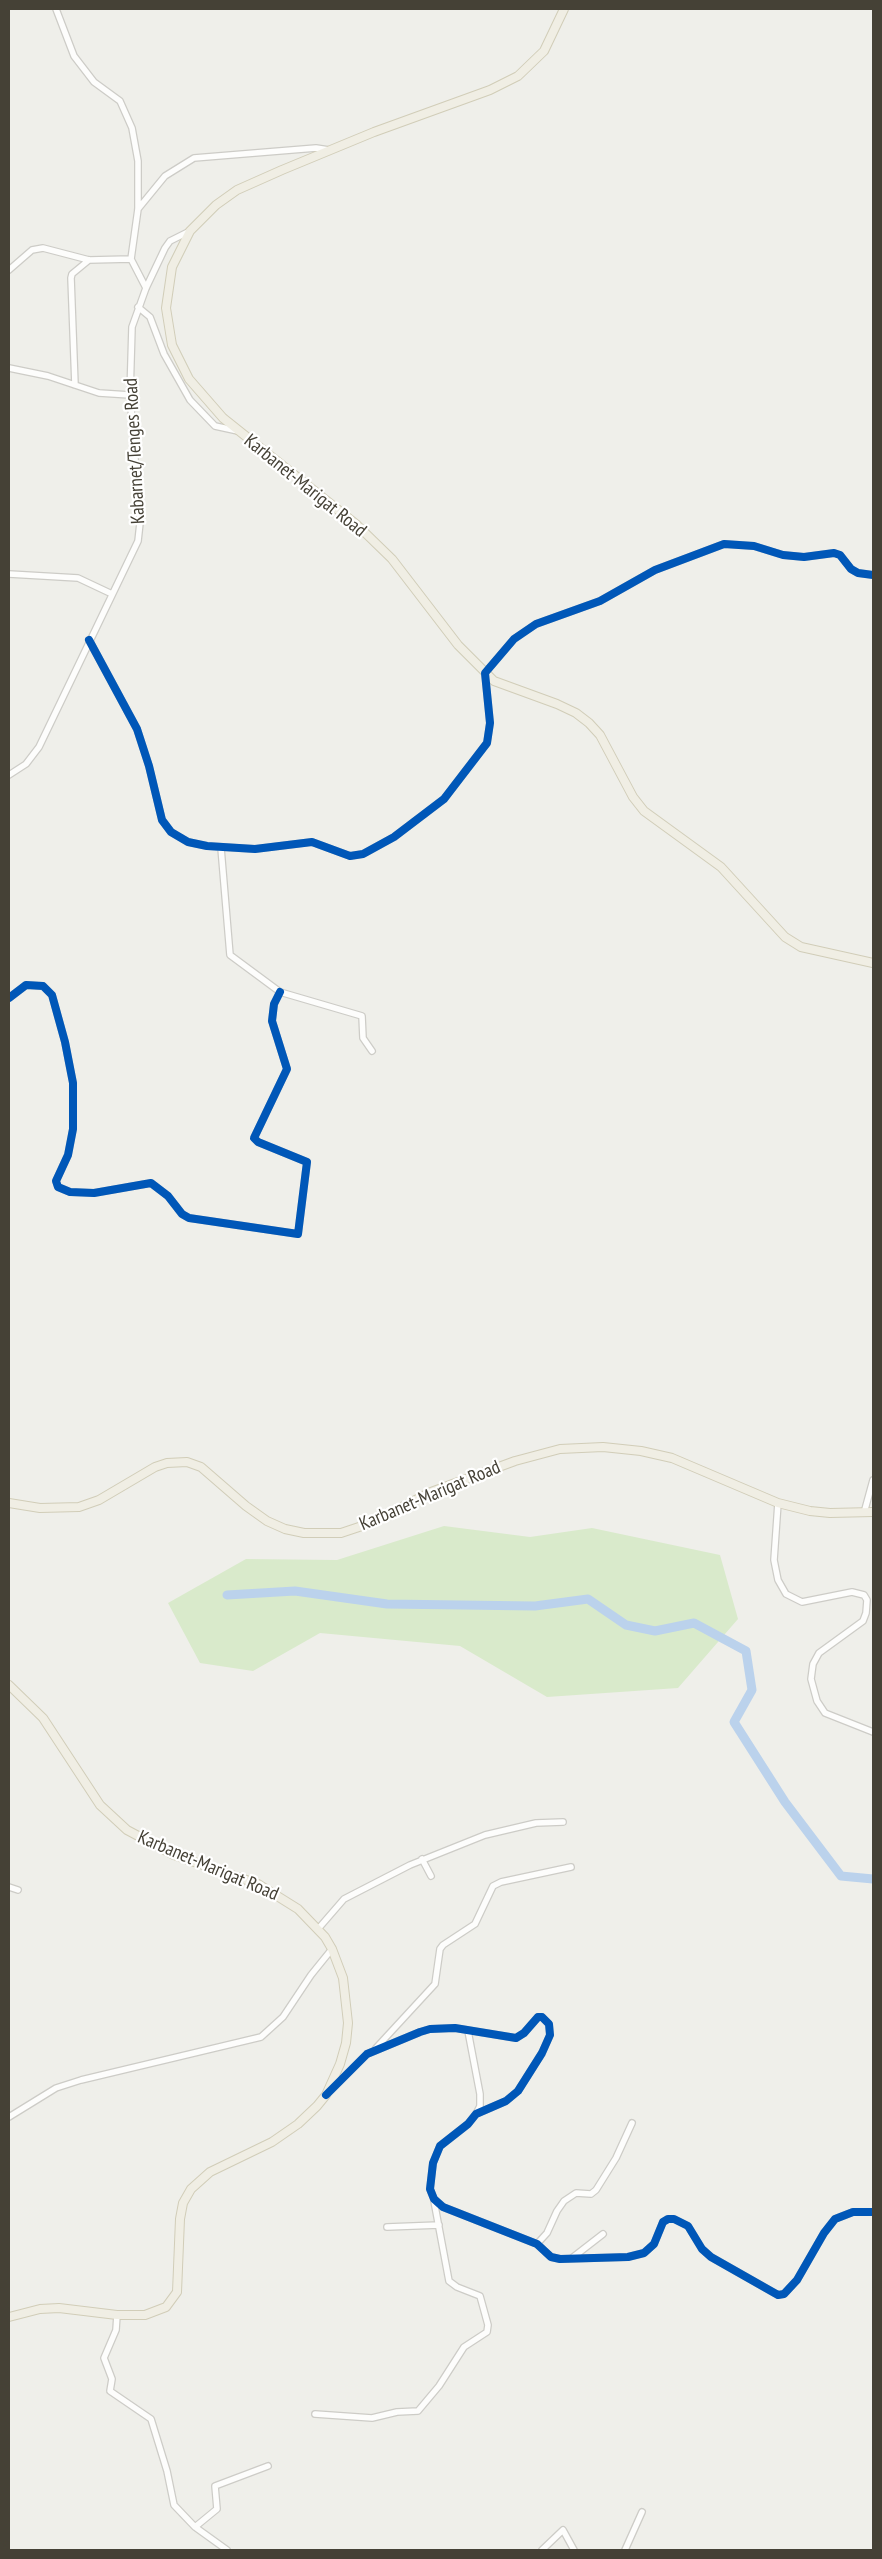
<!DOCTYPE html>
<style>
body{margin:0}
#map{position:relative;width:882px;height:2559px;overflow:hidden;background:#efefea;font-family:"PT Sans Narrow",sans-serif}
canvas{display:block}
.frame{position:absolute;inset:0;border:10px solid #454136;pointer-events:none}
</style>
<div id="map">
<canvas width="882" height="2559"></canvas>
<div class="frame"></div>
</div>
<script>
const context = document.querySelector('canvas').getContext('2d');
context.lineJoin = 'round';
function paint(path, color) { context.fillStyle = color; context.fill(path, 'evenodd'); }
const shape = rows => new Path2D(rows.map(r => 'M' + r).join(''));
function stroke(path, color, width, dash) { context.strokeStyle = color; context.lineWidth = width; context.lineCap = dash ? 'butt' : 'round'; context.setLineDash(dash || []); context.stroke(path); }
function label(font, color, halo, rows, align = 'center') {
  context.font = font + ' "PT Sans Narrow",sans-serif'; context.lineWidth = 4.5; context.setLineDash([]); context.textBaseline = 'middle'; context.strokeStyle = halo; context.fillStyle = color; for (const [text, x, y, turn = 0] of rows) {
    context.save(); context.translate(x, y); context.rotate((+turn || 0) * Math.PI / 180); context.textAlign = isNaN(turn) ? turn : align; if (halo) context.strokeText(text, 0, 0); context.fillText(text, 0, 0); context.restore();
  }
}
const green = shape([
 [444,1526,530,1537,592,1528,720,1555,738,1619,678,1688,547,1697,460,1646,320,1633,253,1671,200,1663,168,1603,246,1559,337,1560]
]);
const river = shape([
 [227,1595,295,1591,387,1604,535,1606,588,1599,626,1625,655,1631,694,1623,746,1651,752,1690,734,1722,785,1802,841,1876,873,1879]
]);
const minor = shape([
 [56,9,74,56,94,82,120,101,132,128,138,161,138,209,131,259,146,288],
 [138,209,165,176,194,158,316,148,329,150],
 [9,270,32,250,43,248,89,260,131,259],
 [138,307,150,317,164,354,190,400,215,426,238,431],
 [9,368,48,376,99,393,130,395],
 [75,385,71,278,72,274,89,260],
 [9,574,78,578,112,594],
 [89,640,137,729,149,766,162,820,171,832,188,842,207,846,255,849,312,842,350,856,363,854,394,837,444,799,487,743,490,723,485,673,514,639,536,624,600,601,655,570,724,544,754,546,783,555,804,557,834,553,840,555,851,569,858,573,873,575],
 [9,775,26,764,39,747,138,541,140,523,130,395,132,327,146,288,165,248,170,241,190,231],
 [221,848,230,955,280,992,362,1016,363,1038,372,1051],
 [9,998,26,985,43,986,52,995,65,1042,73,1083,73,1129,68,1155,56,1181,58,1187,70,1192,94,1193,151,1183,168,1196,182,1214,189,1218,298,1234,307,1162,258,1142,254,1138,287,1069,272,1021,274,1004,280,992],
 [778,1503,774,1560,778,1580,786,1594,802,1602,852,1592,864,1595,867,1600,866,1613,863,1621,819,1653,813,1664,811,1679,817,1701,825,1713,873,1732],
 [864,1513,873,1480],
 [422,1859,431,1876],
 [9,1887,18,1890],
 [318,1929,344,1899,410,1865,485,1835,536,1823,563,1822],
 [468,2031,480,2094,480,2106,476,2114],
 [376,2048,435,1984,440,1949,443,1945,475,1924,493,1886,501,1882,571,1867],
 [329,2092,367,2054,420,2032,430,2029,455,2028,516,2038,524,2033,538,2017,542,2017,549,2024,550,2035,542,2053,518,2091,506,2101,476,2114,468,2124,440,2146,433,2163,430,2189,434,2199,443,2207,537,2244,551,2257,560,2259,628,2257,644,2253,654,2244,663,2222,668,2219,674,2219,688,2226,702,2249,711,2257,778,2295,784,2294,797,2280,824,2233,835,2219,853,2212,873,2212],
 [9,2117,56,2088,81,2080,261,2037,283,2017,311,1975,332,1949],
 [387,2227,439,2225],
 [537,2244,547,2233,557,2211,564,2201,576,2193,591,2194,596,2190,616,2158,632,2123],
 [572,2258,603,2234],
 [117,2315,116,2330,104,2358,112,2379,110,2391,151,2419,167,2471,174,2505,195,2527],
 [315,2414,372,2418,397,2412,418,2411,439,2386,464,2347,487,2332,488,2325,480,2296,457,2287,449,2281,434,2201],
 [227,2550,195,2527,217,2509,215,2486,268,2466],
 [542,2550,563,2530,574,2550],
 [625,2550,642,2512]
]);
const major = shape([
 [564,9,544,51,518,76,490,90,374,132,282,170,237,190,216,205,190,231,172,267,166,308,172,345,189,379,223,418,357,525,392,559,458,645,494,681,557,704,576,713,589,723,600,735,633,797,644,811,721,867,785,937,801,947,873,963],
 [9,1503,40,1508,79,1507,99,1500,155,1467,167,1463,187,1462,201,1467,246,1506,267,1521,285,1529,304,1533,341,1533,371,1523,431,1492,515,1461,560,1449,603,1447,641,1451,672,1458,778,1503,810,1511,830,1513,873,1512],
 [9,1685,43,1718,100,1805,127,1830,174,1855,258,1884,298,1909,325,1937,332,1949,343,1978,348,2023,346,2043,340,2064,326,2095,317,2106,298,2124,272,2142,210,2172,191,2189,183,2203,180,2219,177,2292,166,2307,145,2315,117,2315,59,2308,40,2309,9,2317]
]);
const cycleway = shape([
 [89,640,137,729,149,766,162,820,171,832,188,842,207,846,255,849,312,842,350,856,363,854,394,837,444,799,487,743,490,723,485,673,514,639,536,624,600,601,655,570,724,544,754,546,783,555,804,557,834,553,840,555,851,569,858,573,873,575],
 [9,998,26,985,43,986,52,995,65,1042,73,1083,73,1129,68,1155,56,1181,58,1187,70,1192,94,1193,151,1183,168,1196,182,1214,189,1218,298,1234,307,1162,258,1142,254,1138,287,1069,272,1021,274,1004,280,992],
 [326,2095,367,2054,420,2032,430,2029,455,2028,516,2038,524,2033,538,2017,542,2017,549,2024,550,2035,542,2053,518,2091,506,2101,476,2114,468,2124,440,2146,433,2163,430,2189,434,2199,443,2207,537,2244,551,2257,560,2259,628,2257,644,2253,654,2244,663,2222,668,2219,674,2219,688,2226,702,2249,711,2257,778,2295,784,2294,797,2280,824,2233,835,2219,853,2212,873,2212]
]);
const streetNames = [
 ["Kabarnet/Tenges Road",135,451,-93],
 ["Karbanet-Marigat Road",305,486,39],
 ["Karbanet-Marigat Road",430,1496,-23],
 ["Karbanet-Marigat Road",208,1866,23]
];
paint(green, '#d9eacb');
stroke(river, '#bbd2ec', 9);
stroke(minor, '#cdccc7', 8);
stroke(major, '#d1cdb8', 10);
stroke(minor, '#fdfdfc', 5.5);
stroke(major, '#f0eee4', 8);
stroke(cycleway, '#0057b8', 8);
label('19px', '#454136', '#fff', streetNames);
</script>
